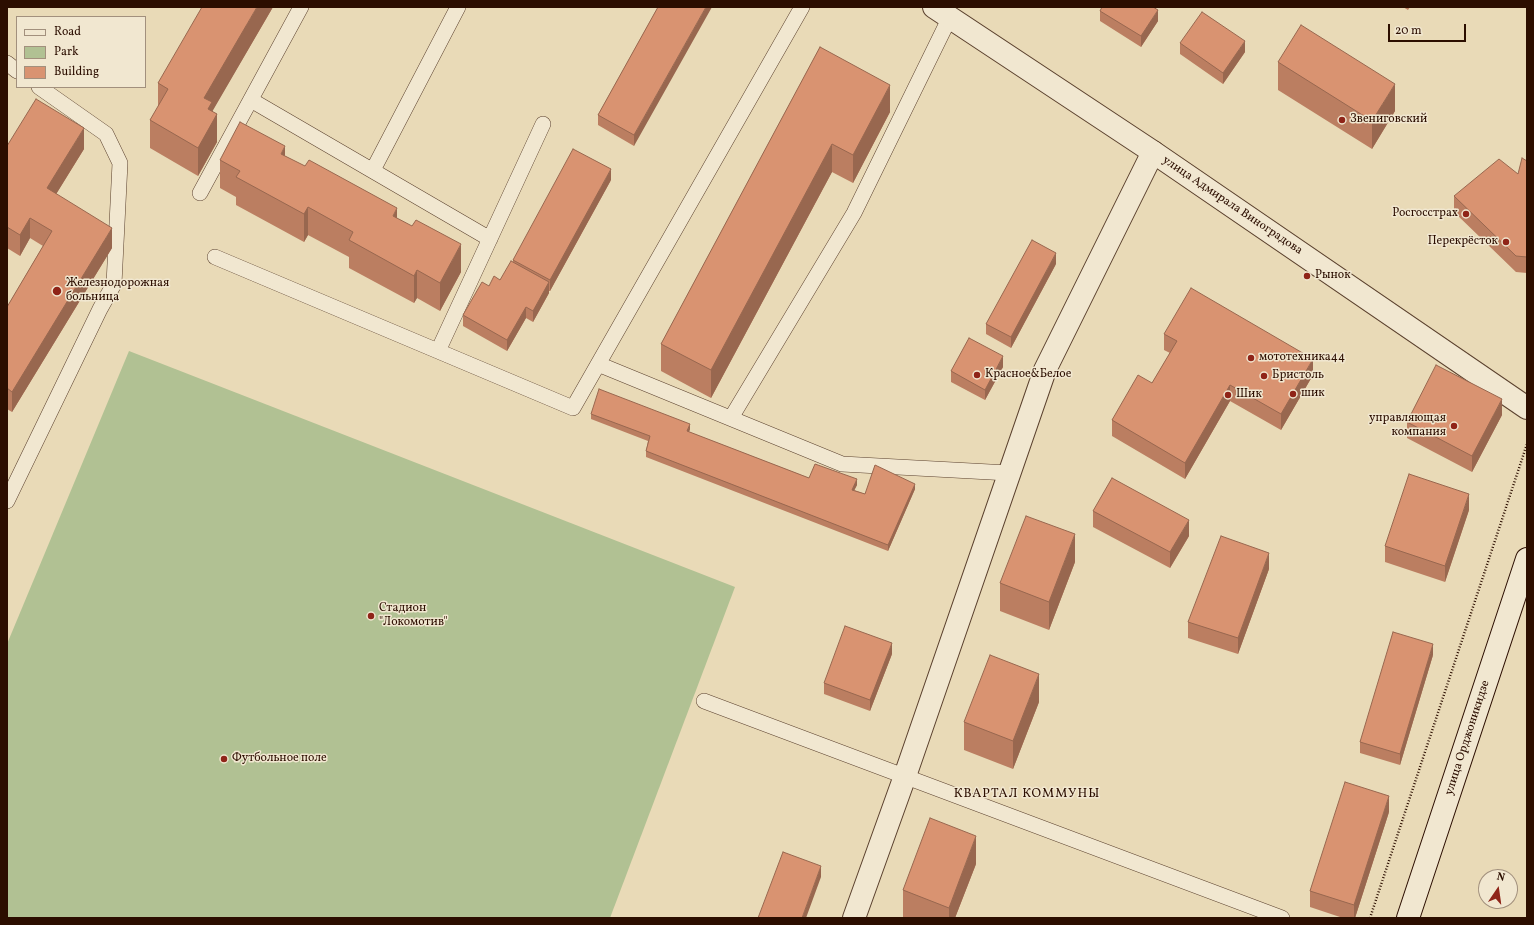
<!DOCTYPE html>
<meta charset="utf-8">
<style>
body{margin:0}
#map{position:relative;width:1534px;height:925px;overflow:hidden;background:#e9dab7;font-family:Vollkorn,serif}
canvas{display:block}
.frame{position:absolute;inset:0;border:8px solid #2c0e00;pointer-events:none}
.legend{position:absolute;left:16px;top:16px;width:130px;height:72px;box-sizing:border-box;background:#f1e7d0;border:1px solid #a2907d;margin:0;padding:5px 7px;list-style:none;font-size:12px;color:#2c0e00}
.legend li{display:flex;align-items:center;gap:8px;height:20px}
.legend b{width:20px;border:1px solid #a2907d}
.north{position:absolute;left:1478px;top:869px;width:40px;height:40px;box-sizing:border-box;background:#f1e7d0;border:1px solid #a2907d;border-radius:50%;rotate:13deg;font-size:11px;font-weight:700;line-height:16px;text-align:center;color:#2c0e00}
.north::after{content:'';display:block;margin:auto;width:14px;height:18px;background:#8f2418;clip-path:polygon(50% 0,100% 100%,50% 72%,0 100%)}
.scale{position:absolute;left:1388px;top:24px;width:78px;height:18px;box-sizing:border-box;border:2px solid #2c0e00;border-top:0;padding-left:5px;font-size:12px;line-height:14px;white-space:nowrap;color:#2c0e00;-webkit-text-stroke:3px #f1e7d0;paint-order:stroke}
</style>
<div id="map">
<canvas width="1534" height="925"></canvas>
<div class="frame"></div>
<ul class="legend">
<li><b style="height:5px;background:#f1e7d0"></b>Road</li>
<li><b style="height:11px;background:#b1c193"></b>Park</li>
<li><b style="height:11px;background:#d99371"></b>Building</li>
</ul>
<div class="north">N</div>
<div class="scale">20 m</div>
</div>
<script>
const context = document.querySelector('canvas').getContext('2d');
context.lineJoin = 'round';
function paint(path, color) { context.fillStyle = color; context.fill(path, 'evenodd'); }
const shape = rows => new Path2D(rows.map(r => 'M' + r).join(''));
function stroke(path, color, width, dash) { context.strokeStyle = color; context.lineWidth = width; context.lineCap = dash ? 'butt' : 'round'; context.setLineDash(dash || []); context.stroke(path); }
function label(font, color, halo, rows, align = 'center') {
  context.font = font + ' Vollkorn,serif'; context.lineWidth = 3; context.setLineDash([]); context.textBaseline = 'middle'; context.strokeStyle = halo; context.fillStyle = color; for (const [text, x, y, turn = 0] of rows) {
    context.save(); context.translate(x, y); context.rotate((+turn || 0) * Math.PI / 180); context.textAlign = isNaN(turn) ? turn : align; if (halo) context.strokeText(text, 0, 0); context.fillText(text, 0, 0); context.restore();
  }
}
const green = shape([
 [129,351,735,587,610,918,7,918,7,644]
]);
const path = shape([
 [1370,918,1527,444]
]);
const service = shape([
 [7,63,17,71],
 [251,100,490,239],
 [373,170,458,7],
 [200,193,301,7],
 [215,257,573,408,802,7],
 [438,351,543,124],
 [598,364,842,464,1009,473],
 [731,418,854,213,950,17],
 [7,501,100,309,114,284,120,163,106,134,39,87],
 [704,701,1282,918]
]);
const minor = shape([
 [854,918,905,776,1045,370,1153,152]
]);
const tertiary = shape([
 [934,7,1153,152,1527,408]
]);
const secondary = shape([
 [1408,918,1527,559]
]);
const wall = shape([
 [273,7,212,111,217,142,198,176,150,148,150,120,158,107,158,83],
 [658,7,634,146,598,125,598,115],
 [1403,7,1410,7,1408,10],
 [1100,11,1158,21,1141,47,1100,21],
 [1180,43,1245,52,1223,84,1180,54],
 [820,47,890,112,853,183,832,172,711,398,661,371,661,344],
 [1278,62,1395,111,1372,149,1278,90],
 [7,146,84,149,56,194,112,248,12,412,7,409,7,307,43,246,30,238,20,256,7,248],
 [285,156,397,218,461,272,440,311,417,298,414,303,349,268,349,257,308,235,304,242,236,205,236,197,220,188,220,160],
 [1527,161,1527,273,1516,272,1454,212,1454,196,1518,174],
 [611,180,550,291,549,291,549,293,533,322,526,318,507,351,463,326,463,315,500,280,513,261,513,260],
 [1056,264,1011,348,986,334,986,324],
 [1164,334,1313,375,1281,430,1230,401,1185,479,1112,436,1112,420,1152,383,1170,353,1164,350],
 [1003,367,985,400,951,382,951,371],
 [591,414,690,429,689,432,809,478,857,485,854,490,865,494,915,489,888,551,646,457,646,451,648,441,591,419],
 [1502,415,1472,472,1407,438,1407,422],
 [1469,510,1445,582,1385,562,1385,546],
 [1093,511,1189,536,1170,568,1093,527],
 [1075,562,1049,630,1000,611,1000,583],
 [1269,569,1238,654,1188,638,1188,622],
 [892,654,870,711,824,694,824,683],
 [1433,655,1400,765,1360,753,1360,742],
 [1039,702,1013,769,964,750,964,722],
 [1389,812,1355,918,1343,918,1310,907,1310,891],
 [976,864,955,918,903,918,903,890]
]);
const shadedWall = shape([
 [257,7,273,7,212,112,217,114,217,142,198,176,198,148,204,98],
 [706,7,712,7,634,146,634,135],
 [1158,10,1158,21,1141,47,1141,36],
 [1245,41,1245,52,1223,84,1223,73],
 [1395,84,1395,111,1372,149,1372,121],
 [890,85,890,112,853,183,853,155],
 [84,128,84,149,47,209,47,188],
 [832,144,832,172,711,398,711,370],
 [285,146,285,174,281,154],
 [611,169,611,180,550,291,550,280],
 [308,207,308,235,304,242,304,214],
 [397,208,397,235,393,216],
 [30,218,30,238,20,256,20,235],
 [112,228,112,248,12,412,12,392],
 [461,244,461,272,440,311,440,283],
 [1056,253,1056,264,1011,348,1011,337],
 [417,270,417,298,414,303,414,276],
 [549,282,549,293,533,322,533,311],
 [526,307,526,318,507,351,507,340],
 [1003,356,1003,367,985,400,985,390],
 [1313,359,1313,375,1281,430,1281,414],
 [1230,385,1230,401,1185,479,1185,463],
 [1502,399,1502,415,1472,472,1472,456],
 [690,424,690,429,687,437,687,431],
 [857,479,857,485,852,495,852,490],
 [915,484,915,489,888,551,888,545],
 [1469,494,1469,510,1445,582,1445,566],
 [1189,520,1189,536,1170,568,1170,552],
 [1075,534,1075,562,1049,630,1049,602],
 [1269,553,1269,569,1238,654,1238,638],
 [892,643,892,654,870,711,870,700],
 [1433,644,1433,655,1400,765,1400,754],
 [1039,674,1039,702,1013,769,1013,741],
 [1389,796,1389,812,1355,918,1354,918,1354,905],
 [976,836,976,864,955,918,949,918,949,908],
 [821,866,821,877,806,918,802,918]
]);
const building = shape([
 [202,7,257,7,204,98,212,102,208,109,217,114,198,148,150,120,168,89,158,83,202,7],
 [658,7,706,7,634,135,598,115,658,7],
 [1102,7,1153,7,1158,10,1141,36,1100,11,1102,7],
 [1202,12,1245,41,1223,73,1180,43,1202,12],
 [1301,25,1395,84,1372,121,1278,62,1301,25],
 [820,47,890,85,853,155,832,144,711,370,661,344,820,47],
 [36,99,84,128,47,188,112,228,12,392,7,388,7,307,52,231,30,218,20,235,7,227,7,146,36,99],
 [240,122,285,146,281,154,305,166,309,160,397,208,393,216,412,226,416,220,461,244,440,283,417,270,414,276,349,240,353,232,308,207,304,214,236,177,240,171,220,160,240,122],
 [573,149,611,169,550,280,513,260,573,149],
 [1522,158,1527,161,1527,257,1516,256,1454,196,1499,159,1518,174,1522,158],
 [1032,240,1056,253,1011,337,986,324,1032,240],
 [511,261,549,282,533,311,526,307,507,340,463,315,482,282,489,286,494,276,500,280,511,261],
 [1191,288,1313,359,1281,414,1230,385,1185,463,1112,420,1138,375,1152,383,1177,341,1164,334,1191,288],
 [969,338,1003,356,985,390,951,371,969,338],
 [1436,365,1502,399,1472,456,1407,422,1436,365],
 [599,389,690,424,687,431,809,478,815,464,857,479,852,490,865,494,875,465,915,484,888,545,646,451,650,436,591,414,599,389],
 [1409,474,1469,494,1445,566,1385,546,1409,474],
 [1112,478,1189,520,1170,552,1093,511,1112,478],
 [1026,516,1075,534,1049,602,1000,583,1026,516],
 [1221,536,1269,553,1238,638,1188,622,1221,536],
 [845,626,892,643,870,700,824,683,845,626],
 [1393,632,1433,644,1400,754,1360,742,1393,632],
 [990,655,1039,674,1013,741,964,722,990,655],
 [1345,782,1389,796,1354,905,1310,891,1345,782],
 [930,818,976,836,949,908,903,890,930,818],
 [783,852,821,866,802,918,758,918,783,852]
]);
const markers = [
 [1342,120,4,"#8f2418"],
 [1466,214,4,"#8f2418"],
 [1506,242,4,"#8f2418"],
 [1307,276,4,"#8f2418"],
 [57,291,5,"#8f2418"],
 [1251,358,4,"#8f2418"],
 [977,375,4,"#8f2418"],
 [1264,376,4,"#8f2418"],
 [1293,394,4,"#8f2418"],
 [1228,395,4,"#8f2418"],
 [1454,426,4,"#8f2418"],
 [371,616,4,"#8f2418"],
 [224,759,4,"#8f2418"]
];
const poiNames = [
 ["Звениговский",1350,120],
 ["Росгосстрах",1458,214,"right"],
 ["Перекрёсток",1498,242,"right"],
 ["Рынок",1315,276],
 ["Железнодорожная",66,284],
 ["больница",66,298],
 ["мототехника44",1259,358],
 ["Красное&Белое",985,375],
 ["Бристоль",1272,376],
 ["шик",1301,394],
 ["Шик",1236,395],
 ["управляющая",1446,419,"right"],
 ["компания",1446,433,"right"],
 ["Стадион",379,609],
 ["\"Локомотив\"",379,623],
 ["Футбольное поле",232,759]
];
const streetNames = [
 ["улица Адмирала Виноградова",1232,206,34],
 ["улица Орджоникидзе",1468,738,-72]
];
const neighbourhoodNames = [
 ["КВАРТАЛ КОММУНЫ",1027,795]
];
paint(green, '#b1c193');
stroke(service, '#5b412e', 16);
stroke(minor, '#5b412e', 24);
stroke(tertiary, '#5b412e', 24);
stroke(secondary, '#2c0e00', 24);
stroke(path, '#2c0e00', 2.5, [1, 2]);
stroke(service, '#f1e7d0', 15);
stroke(minor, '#f1e7d0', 22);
stroke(tertiary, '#f1e7d0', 22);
stroke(secondary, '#f1e7d0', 22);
paint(wall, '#bb7e61');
paint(shadedWall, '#98674f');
paint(building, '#d99371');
stroke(building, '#98674f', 1);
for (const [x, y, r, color] of markers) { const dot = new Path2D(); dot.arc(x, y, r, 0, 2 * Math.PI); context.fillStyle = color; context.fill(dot); stroke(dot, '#f1e7d0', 1.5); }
label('12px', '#2c0e00', '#f1e7d0', poiNames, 'left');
label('12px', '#2c0e00', '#f1e7d0', streetNames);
context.letterSpacing = '1px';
label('13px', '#2c0e00', '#f1e7d0', neighbourhoodNames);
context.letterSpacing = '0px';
</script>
